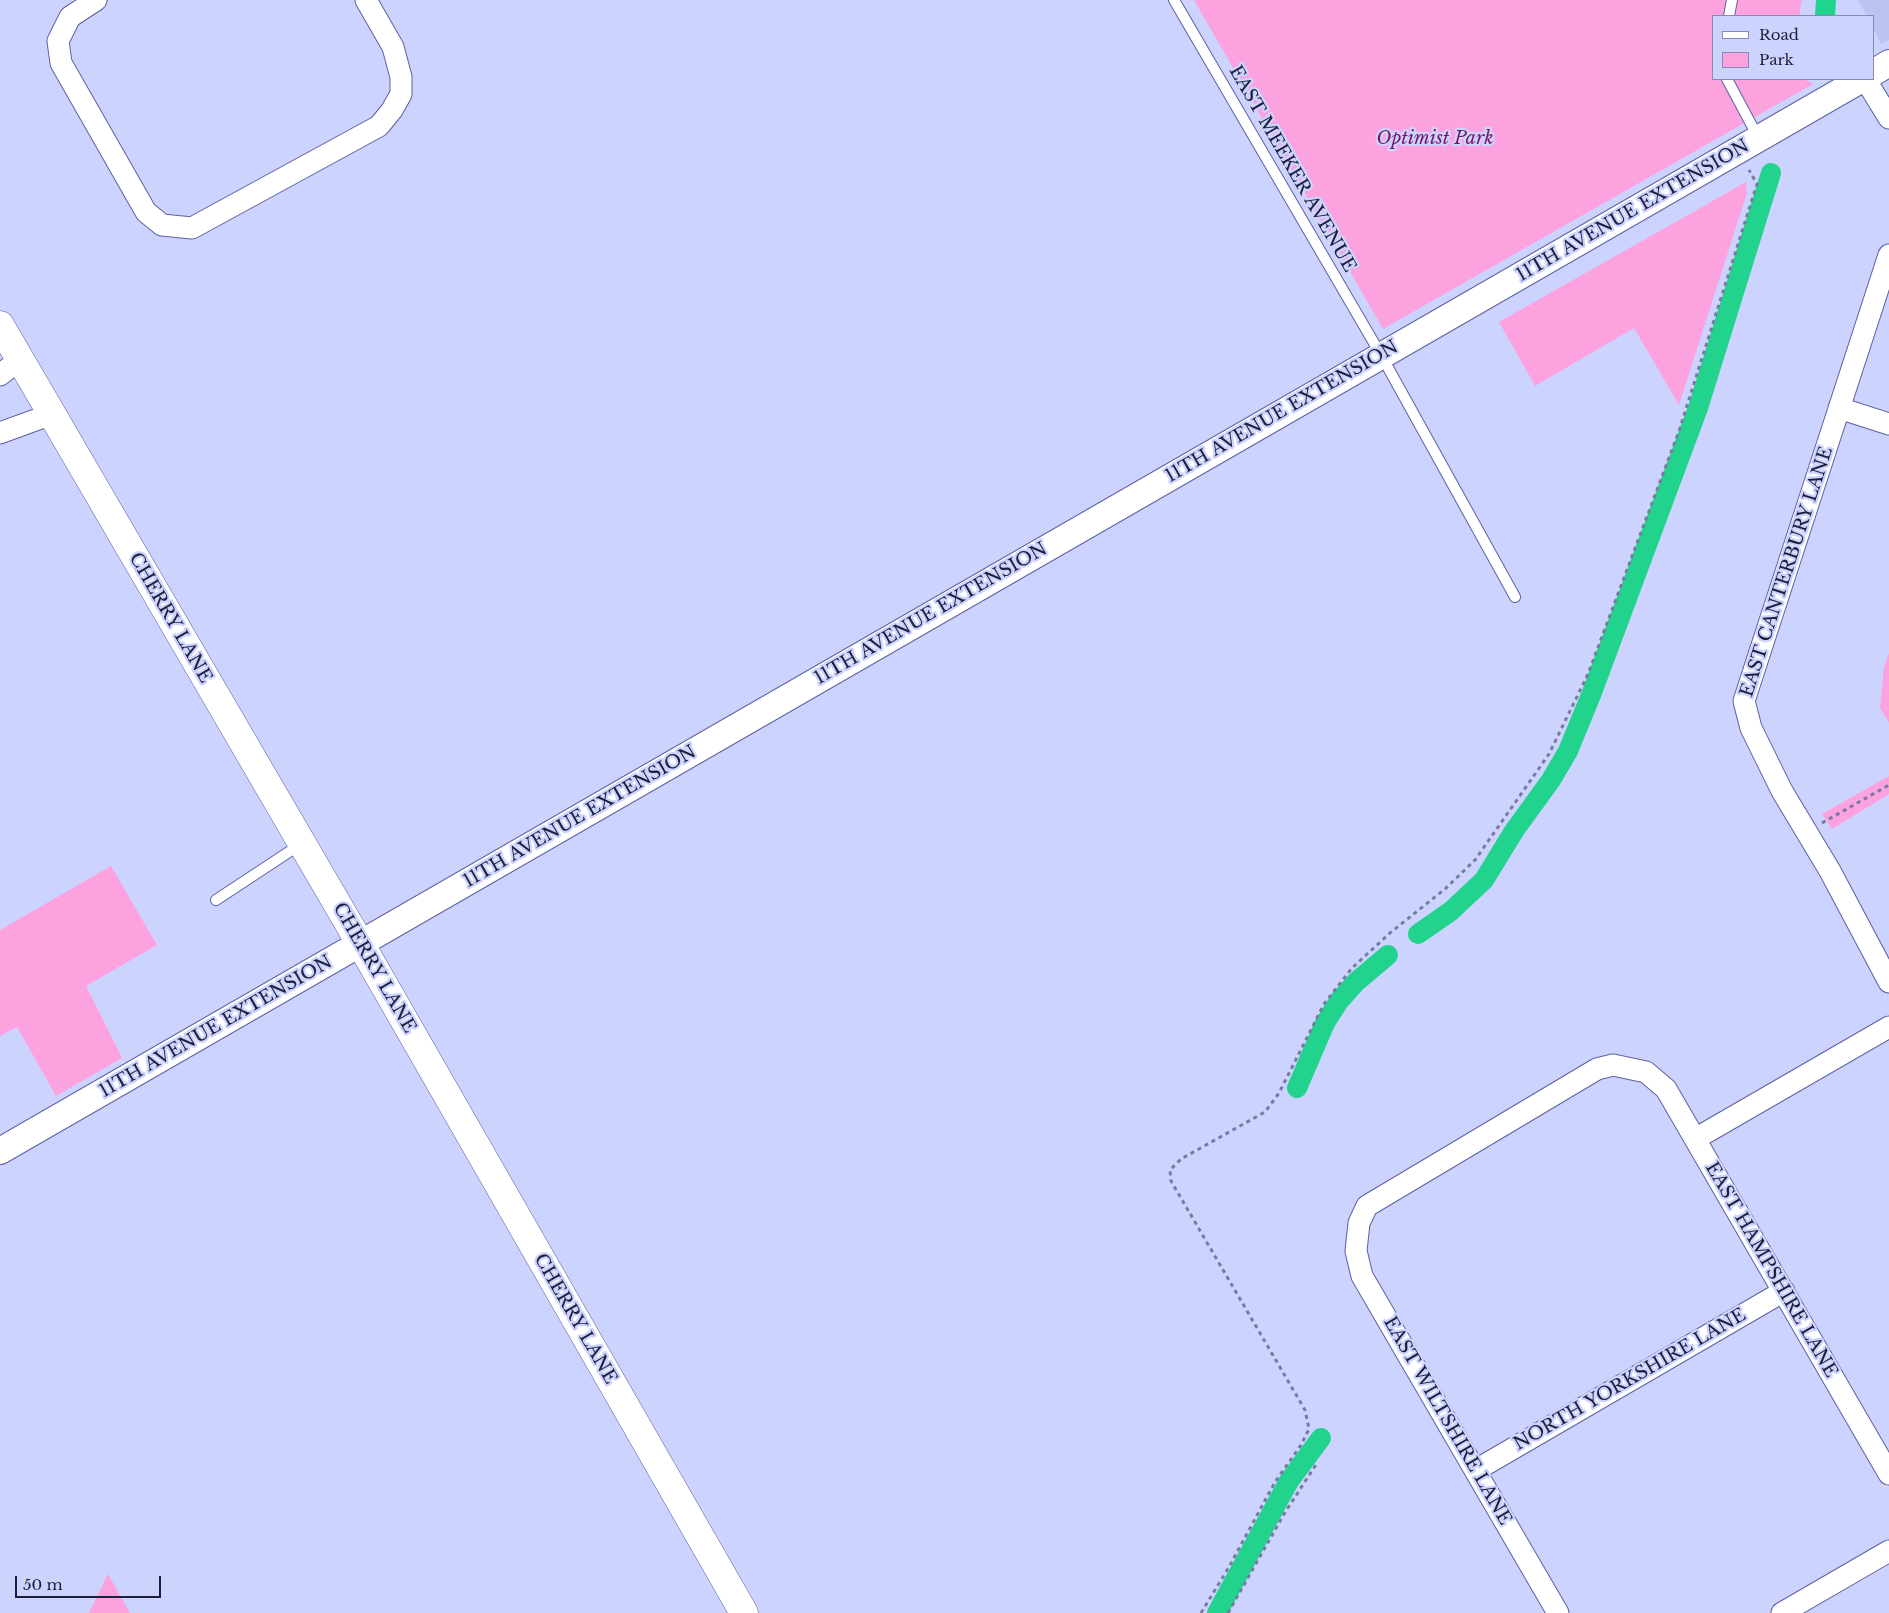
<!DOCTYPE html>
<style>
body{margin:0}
#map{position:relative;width:1889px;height:1613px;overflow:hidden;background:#cdd3ff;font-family:"Libre Baskerville",serif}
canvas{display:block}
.legend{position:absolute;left:1712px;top:15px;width:162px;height:65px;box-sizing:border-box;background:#cdd3ff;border:1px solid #878bb1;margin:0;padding:6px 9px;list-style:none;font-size:15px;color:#1e203b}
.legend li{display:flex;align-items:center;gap:10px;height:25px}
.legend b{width:25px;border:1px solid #878bb1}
.scale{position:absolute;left:15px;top:1576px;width:146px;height:22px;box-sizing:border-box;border:2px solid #1e203b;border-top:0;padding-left:6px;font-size:15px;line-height:18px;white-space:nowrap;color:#1e203b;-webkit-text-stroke:4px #cdd3ff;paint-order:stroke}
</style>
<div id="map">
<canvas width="1889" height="1613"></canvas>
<ul class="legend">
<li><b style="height:6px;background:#fff"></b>Road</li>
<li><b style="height:14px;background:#fca3df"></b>Park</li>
</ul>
<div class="scale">50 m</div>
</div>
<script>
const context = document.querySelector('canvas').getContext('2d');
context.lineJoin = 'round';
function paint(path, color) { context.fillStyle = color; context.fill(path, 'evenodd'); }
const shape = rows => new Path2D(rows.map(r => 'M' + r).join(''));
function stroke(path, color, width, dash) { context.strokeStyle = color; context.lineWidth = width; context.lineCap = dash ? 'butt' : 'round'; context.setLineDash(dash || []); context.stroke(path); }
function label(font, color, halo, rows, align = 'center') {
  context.font = font + ' "Libre Baskerville",serif'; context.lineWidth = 4.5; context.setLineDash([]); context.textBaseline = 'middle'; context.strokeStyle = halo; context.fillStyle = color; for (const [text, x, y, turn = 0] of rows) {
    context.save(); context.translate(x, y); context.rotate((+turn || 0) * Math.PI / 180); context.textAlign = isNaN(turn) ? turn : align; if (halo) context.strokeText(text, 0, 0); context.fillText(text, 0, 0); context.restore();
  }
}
const built = shape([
 [1858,0,1889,0,1889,40,1881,44,1873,28,1873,16,1867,16]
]);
const green = shape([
 [1194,0,1802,0,1799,16,1713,16,1713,79,1805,79,1813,84,1383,329],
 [1746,182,1747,193,1679,405,1634,328,1535,386,1499,322],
 [1889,653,1889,723,1880,708,1884,667],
 [1889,776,1889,794,1832,829,1822,814],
 [111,866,157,945,86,986,122,1058,56,1096,17,1027,0,1036,0,930],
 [108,1574,130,1613,89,1613]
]);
const canal = shape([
 [1825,16,1826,0],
 [1418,934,1451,911,1484,880,1514,831,1551,780,1568,751,1591,695,1698,408,1771,173],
 [1297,1088,1325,1023,1339,1001,1356,982,1388,955],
 [1217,1613,1289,1481,1321,1438]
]);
const path = shape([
 [1822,823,1889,785],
 [1201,1613,1229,1567,1275,1482,1301,1445,1309,1429,1305,1410,1171,1181,1170,1170,1181,1159,1265,1112,1279,1093,1324,1004,1352,968,1390,933,1445,889,1475,860,1549,754,1588,674,1679,431,1757,184,1749,170],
 [1228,1613,1284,1514,1317,1463]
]);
const service = shape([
 [1174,0,1381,355,1515,597],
 [1729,16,1732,0],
 [1727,79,1759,139],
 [216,900,301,844]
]);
const minor = shape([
 [96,0,70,17,58,41,61,63,146,212,162,225,192,228,379,126,392,110,401,94,401,77,393,47,366,0],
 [1865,79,1889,118],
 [1889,255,1744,701,1751,728,1782,791,1830,871,1889,982],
 [0,375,20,359],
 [1839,408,1889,424],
 [0,433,52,414],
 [1695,1139,1889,1027],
 [1476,1470,1784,1291],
 [1558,1613,1362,1276,1356,1251,1359,1223,1367,1206,1597,1069,1613,1065,1646,1072,1666,1089,1889,1474],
 [1782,1613,1889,1551]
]);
const tertiary = shape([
 [1873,73,1889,63],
 [0,1151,1862,79]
]);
const secondary = shape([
 [0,325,360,943,744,1613]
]);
const parkNames = [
 ["Optimist Park",1435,139]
];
const streetNames = [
 ["EAST MEEKER AVENUE",1292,169,60],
 ["11TH AVENUE EXTENSION",1633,211,-30],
 ["11TH AVENUE EXTENSION",1282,412,-30],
 ["EAST CANTERBURY LANE",1787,572,-72],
 ["11TH AVENUE EXTENSION",931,614,-30],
 ["CHERRY LANE",170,618,60],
 ["11TH AVENUE EXTENSION",580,817,-30],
 ["CHERRY LANE",374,968,60],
 ["11TH AVENUE EXTENSION",216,1027,-30],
 ["EAST HAMPSHIRE LANE",1771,1270,60],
 ["CHERRY LANE",575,1319,60],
 ["NORTH YORKSHIRE LANE",1630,1380,-30],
 ["EAST WILTSHIRE LANE",1447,1421,60]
];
paint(built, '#bdc2f1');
paint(green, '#fca3df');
stroke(canal, '#21d38c', 20);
stroke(service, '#5c60a1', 12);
stroke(minor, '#5c60a1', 23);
stroke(tertiary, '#5c60a1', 28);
stroke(secondary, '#5c60a1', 29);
stroke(path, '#777b9f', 3, [4, 4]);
stroke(service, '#fff', 10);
stroke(minor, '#fff', 21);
stroke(tertiary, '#fff', 26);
stroke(secondary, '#fff', 28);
label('italic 18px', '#7a1363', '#cdd3ff', parkNames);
label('18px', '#1e203b', '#cdd3ff', streetNames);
</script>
